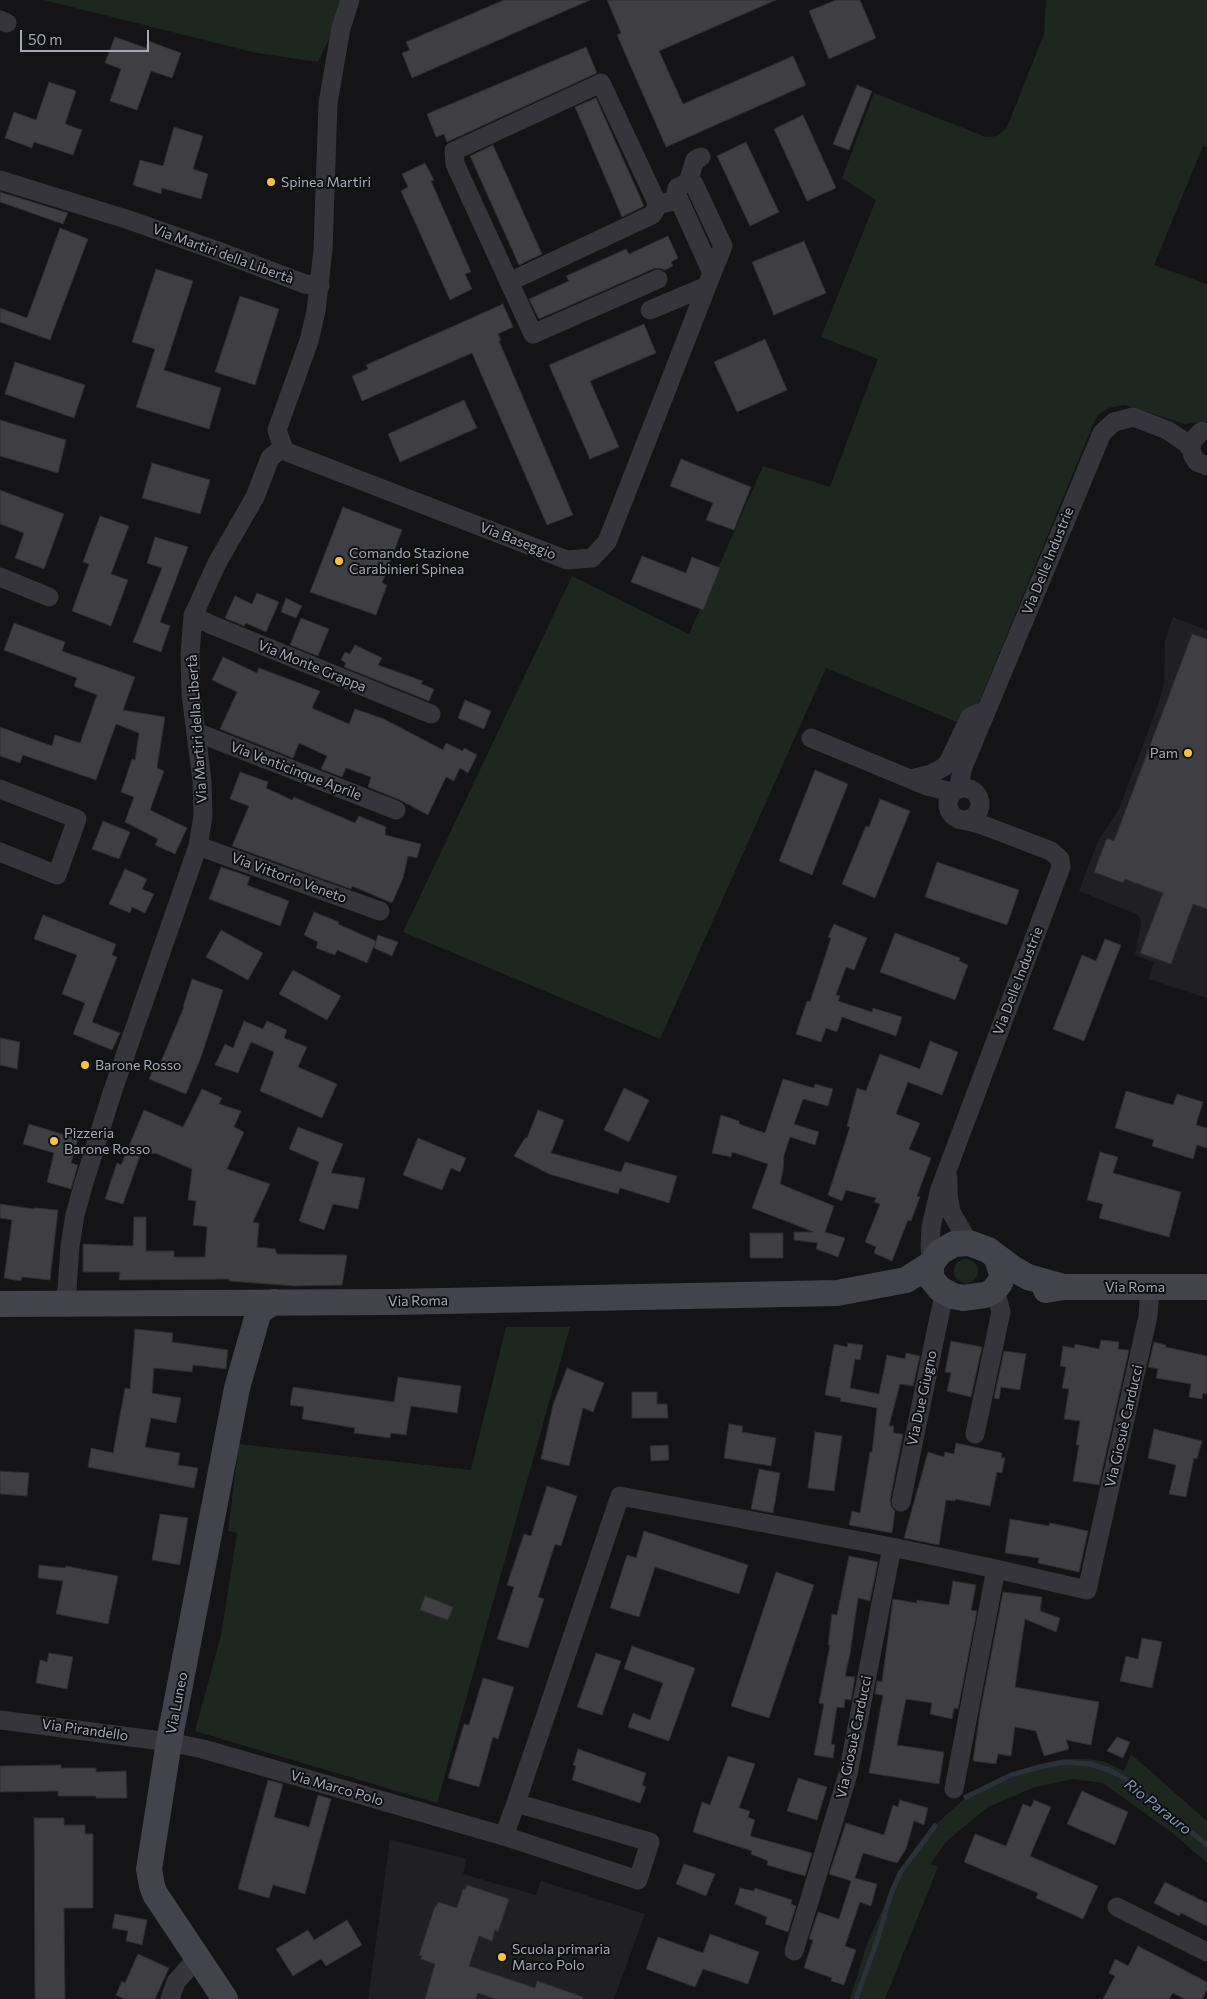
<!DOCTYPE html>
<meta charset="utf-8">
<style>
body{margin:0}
#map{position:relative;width:1207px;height:1999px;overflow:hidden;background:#141416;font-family:Commissioner,sans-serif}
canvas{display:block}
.scale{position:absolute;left:20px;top:30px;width:129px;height:22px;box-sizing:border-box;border:2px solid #a5a9b7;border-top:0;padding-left:6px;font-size:15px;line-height:18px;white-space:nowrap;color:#a5a9b7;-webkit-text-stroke:4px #0f0f11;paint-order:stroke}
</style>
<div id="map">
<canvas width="1207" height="1999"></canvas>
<div class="scale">50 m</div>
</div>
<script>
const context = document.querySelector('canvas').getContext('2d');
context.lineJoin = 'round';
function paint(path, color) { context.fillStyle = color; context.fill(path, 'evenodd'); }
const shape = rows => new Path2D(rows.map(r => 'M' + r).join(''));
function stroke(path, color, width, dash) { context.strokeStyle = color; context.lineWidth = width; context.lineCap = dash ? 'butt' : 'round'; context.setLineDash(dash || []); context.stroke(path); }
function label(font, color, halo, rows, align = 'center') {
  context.font = font + ' Commissioner,sans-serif'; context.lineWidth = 4; context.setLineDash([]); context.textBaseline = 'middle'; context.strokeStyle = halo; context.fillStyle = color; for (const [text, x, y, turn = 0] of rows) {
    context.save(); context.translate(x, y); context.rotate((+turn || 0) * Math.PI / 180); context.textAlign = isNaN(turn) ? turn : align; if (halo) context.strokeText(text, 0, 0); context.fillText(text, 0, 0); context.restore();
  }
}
const built = shape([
 [1173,617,1207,630,1207,998,1148,979,1154,962,1135,955,1141,923,1138,915,1079,891,1097,843,1119,809,1159,702,1164,683,1165,641],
 [390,1840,466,1859,463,1874,536,1895,541,1881,645,1914,614,1999,368,1999]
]);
const green = shape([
 [44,0,344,0,338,20,318,62,257,53],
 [1046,0,1207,0,1207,147,1203,146,1154,265,1207,284,1207,421,1185,424,1124,405,1108,408,1099,414,1094,422,969,727,826,668,660,1039,403,932,572,576,689,634,763,466,830,487,878,359,821,337,876,200,842,178,874,93,986,137,997,136,1005,129,1009,122,1044,34],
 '954 1271a12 12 0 1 1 24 0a12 12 0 1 1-24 0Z',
 [506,1327,570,1327,437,1803,195,1731,221,1635,237,1533,228,1531,239,1444,471,1470],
 [1131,1754,1207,1821,1207,1863,1175,1835,1103,1783,1073,1779,1035,1787,988,1807,947,1841,930,1864,938,1867,885,1999,850,1999,867,1944,896,1879,932,1828,966,1797,978,1789,1015,1772,1039,1764,1064,1759,1085,1759,1103,1761,1124,1771]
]);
const stream = shape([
 [966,1797,1011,1775,1040,1767,1064,1762,1090,1764,1109,1770,1124,1778,1207,1845],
 [856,1999,876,1944,891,1894,900,1873,935,1826]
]);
const building = shape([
 [504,0,590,0,412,78,402,53,410,50,406,42,504,0],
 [607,0,776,0,659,51,683,104,793,56,806,85,666,147,617,35,621,33,607,0],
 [836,0,860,0,876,38,829,59,809,11,836,0],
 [115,37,146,48,148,41,181,53,172,78,151,71,137,110,110,101,121,69,105,63,115,37],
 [586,47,597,73,447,142,444,134,436,137,427,114,586,47],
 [49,82,76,91,65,124,82,130,73,155,34,142,32,148,5,138,14,112,36,120,49,82],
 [857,85,872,91,849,150,833,144,857,85],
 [596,98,644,206,622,217,575,107,596,98],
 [803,115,836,188,807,201,774,129,803,115],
 [174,127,203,136,193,169,208,174,201,199,162,188,161,194,133,185,140,160,163,166,174,127],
 [746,142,779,212,750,226,717,156,746,142],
 [493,145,542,254,519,265,470,156,493,145],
 [425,163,434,180,431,181,471,272,465,274,472,289,450,300,401,191,408,187,402,174,425,163],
 [0,192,68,213,63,224,0,202,0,192],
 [60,228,88,239,50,340,0,322,0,308,27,318,60,228],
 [668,236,678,258,671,262,673,266,665,270,659,268,653,269,539,319,529,299,569,281,566,276,626,249,629,254,668,236],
 [804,241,826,293,774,315,752,262,804,241],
 [156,269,193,281,164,370,221,388,209,429,136,407,155,349,132,342,156,269],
 [240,296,279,309,255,385,215,372,240,296],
 [503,304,513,327,498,334,501,340,499,341,573,515,547,525,472,353,362,401,352,376,368,369,366,365,503,304],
 [644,324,656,353,590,381,619,447,590,459,549,365,644,324],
 [765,339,787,390,737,412,714,362,765,339],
 [15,362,85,385,74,418,5,394,15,362],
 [464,400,477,428,400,462,388,434,464,400],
 [0,420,66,440,58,473,0,456,0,420],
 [681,459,751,487,734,530,706,520,713,503,670,486,681,459],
 [152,463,210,480,200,514,142,498,152,463],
 [0,490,64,514,44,569,15,558,24,533,0,524,0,490],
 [343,507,402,530,382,583,387,585,376,615,310,592,343,507],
 [100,516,129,526,111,574,128,580,111,626,72,611,89,564,83,562,100,516],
 [155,537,188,547,160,622,170,626,161,652,133,642,162,568,147,563,155,537],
 [642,556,686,573,692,557,720,568,703,610,631,582,642,556],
 [257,593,279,602,266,632,246,623,244,626,225,618,235,596,252,604,257,593],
 [286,598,302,606,296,618,281,612,286,598],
 [301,618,329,629,318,656,290,645,301,618],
 [14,623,65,642,62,651,135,677,123,710,165,717,157,768,164,771,150,810,187,828,175,854,155,845,158,839,125,822,134,797,121,792,132,759,135,760,139,733,116,724,96,780,23,755,20,763,0,756,0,727,52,746,55,735,80,743,97,695,74,686,77,678,4,650,14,623],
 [1192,634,1207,639,1207,909,1193,904,1171,964,1140,953,1163,893,1125,879,1123,883,1094,872,1107,838,1114,841,1192,634],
 [355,645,382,658,378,665,423,681,421,684,434,689,429,701,344,667,346,663,341,660,345,652,350,654,355,645],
 [223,657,257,673,259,668,320,691,312,708,349,724,355,709,384,719,443,750,446,743,463,751,464,748,477,755,468,773,460,768,454,781,446,777,428,815,400,800,368,787,371,777,346,768,342,777,321,769,327,756,299,743,293,758,220,729,237,692,212,680,223,657],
 [465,700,491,711,484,729,458,718,465,700],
 [815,770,848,784,812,875,779,861,815,770],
 [240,772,268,782,266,788,292,800,294,797,355,823,359,816,386,827,385,835,421,844,417,858,408,856,403,878,392,903,352,886,351,889,232,846,249,806,230,799,240,772],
 [880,799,910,811,875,898,842,884,866,826,869,827,880,799],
 [103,821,130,832,119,859,92,849,103,821],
 [937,862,1019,890,1007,925,925,897,937,862],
 [221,867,250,877,247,885,289,901,280,926,209,899,221,867],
 [125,869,147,879,142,889,154,894,145,913,132,907,130,913,109,904,125,869],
 [314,912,339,922,338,924,376,941,367,963,337,950,335,955,316,948,318,942,304,935,314,912],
 [43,915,116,944,112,955,117,957,92,1022,120,1033,112,1050,73,1034,85,1003,62,994,77,955,34,939,43,915],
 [834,924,867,938,854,970,846,967,836,995,840,996,838,1001,872,1012,873,1008,902,1017,896,1036,842,1017,837,1032,826,1028,821,1042,796,1034,807,1001,810,1002,831,938,828,937,834,924],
 [221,930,263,953,248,980,206,957,221,930],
 [895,933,960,958,959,961,968,965,955,1000,880,972,895,933],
 [378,935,398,942,392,956,374,948,378,935],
 [1105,939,1121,945,1084,1041,1053,1029,1082,955,1096,961,1105,939],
 [293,970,341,996,327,1020,279,994,293,970],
 [192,979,223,990,201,1057,186,1094,149,1079,156,1062,160,1064,184,1007,183,1007,192,979],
 [244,1021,263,1029,267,1021,287,1030,284,1038,307,1047,298,1067,337,1084,322,1118,260,1091,274,1052,251,1042,238,1073,215,1065,225,1044,233,1048,244,1021],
 [0,1038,20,1042,17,1069,0,1065,0,1038],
 [930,1041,958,1052,942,1095,908,1082,896,1114,920,1123,909,1149,931,1158,917,1196,920,1197,911,1221,908,1220,892,1261,874,1253,876,1247,865,1242,880,1204,874,1202,876,1198,846,1190,842,1201,828,1195,850,1127,847,1126,857,1088,866,1091,880,1054,920,1069,930,1041],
 [783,1079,814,1088,815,1084,833,1089,828,1106,803,1099,794,1124,819,1132,815,1145,790,1137,784,1155,783,1171,780,1184,834,1206,825,1232,845,1238,838,1257,816,1249,818,1243,794,1240,794,1232,814,1232,752,1208,768,1164,732,1152,731,1157,712,1153,721,1115,739,1121,739,1124,765,1133,783,1079],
 [624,1088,649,1100,629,1142,604,1130,624,1088],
 [202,1089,222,1098,219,1104,241,1111,234,1127,244,1132,227,1169,270,1184,253,1222,259,1223,257,1247,275,1249,277,1254,347,1255,342,1285,295,1286,229,1281,229,1279,119,1280,120,1272,83,1272,83,1244,133,1246,134,1217,146,1217,146,1251,174,1251,174,1257,205,1257,207,1227,193,1225,196,1201,188,1200,192,1169,155,1153,154,1154,142,1150,123,1204,105,1199,117,1163,121,1165,144,1110,183,1127,202,1089],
 [1126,1091,1173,1105,1177,1094,1203,1102,1196,1125,1207,1128,1207,1148,1197,1145,1193,1159,1152,1146,1154,1140,1115,1128,1126,1091],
 [538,1110,564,1120,551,1153,621,1172,625,1162,677,1176,669,1203,620,1188,618,1194,549,1174,514,1156,525,1138,527,1138,538,1110],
 [29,1124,78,1139,71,1163,78,1165,71,1189,47,1182,54,1153,23,1144,29,1124],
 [298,1127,343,1144,331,1173,365,1178,358,1209,333,1204,324,1230,299,1221,319,1162,289,1149,298,1127],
 [418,1138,466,1158,460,1172,451,1168,442,1190,403,1175,418,1138],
 [1100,1152,1118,1157,1113,1173,1181,1192,1169,1237,1099,1218,1103,1204,1087,1200,1100,1152],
 [0,1204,34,1209,34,1208,58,1210,50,1280,22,1277,21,1281,4,1278,12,1220,0,1218,0,1204],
 [750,1233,783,1233,783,1258,750,1258,750,1233],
 [135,1329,173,1333,172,1342,228,1350,226,1369,193,1365,192,1372,154,1368,152,1393,181,1398,176,1423,151,1418,145,1447,180,1453,178,1465,198,1468,194,1488,88,1467,91,1448,113,1453,125,1388,130,1389,135,1329],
 [1101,1340,1119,1342,1118,1349,1129,1350,1099,1485,1073,1481,1079,1445,1076,1445,1080,1421,1064,1419,1069,1389,1062,1388,1066,1367,1060,1366,1063,1346,1074,1348,1075,1344,1099,1349,1101,1340],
 [951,1341,982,1347,971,1397,947,1391,951,1373,945,1372,951,1341],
 [1154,1342,1166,1345,1166,1347,1207,1356,1207,1394,1203,1393,1202,1399,1189,1397,1191,1384,1156,1378,1158,1369,1148,1367,1154,1342],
 [848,1343,863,1345,860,1360,855,1359,850,1388,879,1394,887,1355,905,1359,906,1353,920,1356,913,1386,900,1384,889,1426,894,1426,893,1433,903,1434,890,1500,891,1506,895,1511,892,1533,849,1525,852,1511,860,1513,870,1452,872,1452,877,1408,840,1401,841,1398,825,1395,834,1344,847,1347,848,1343],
 [1004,1351,1026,1354,1020,1390,1001,1387,999,1399,994,1398,1004,1351],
 [567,1368,604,1383,593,1412,583,1408,569,1466,541,1459,553,1405,567,1368],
 [398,1377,461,1386,457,1413,411,1406,406,1435,391,1433,390,1438,354,1433,355,1428,302,1419,304,1407,290,1405,293,1387,394,1402,398,1377],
 [632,1392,657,1392,657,1404,667,1404,668,1418,632,1418,632,1392],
 [729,1424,743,1426,742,1432,776,1438,771,1466,724,1458,729,1424],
 [1154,1429,1202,1441,1197,1459,1194,1458,1186,1497,1169,1494,1176,1465,1148,1458,1154,1429],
 [815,1432,842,1436,834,1491,808,1488,815,1432],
 [956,1443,1002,1453,1001,1458,1005,1458,1002,1473,997,1472,990,1506,955,1499,955,1501,946,1500,939,1545,904,1538,928,1452,944,1457,945,1452,954,1454,956,1443],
 [668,1445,669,1460,651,1461,650,1446,668,1445],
 [759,1469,780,1473,773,1513,751,1509,759,1469],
 [0,1471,29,1473,27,1496,0,1494,0,1471],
 [547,1486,577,1496,561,1546,555,1544,538,1597,544,1599,528,1648,497,1639,514,1587,507,1585,524,1534,531,1536,547,1486],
 [160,1514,188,1518,180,1565,152,1560,160,1514],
 [1010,1519,1049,1526,1050,1523,1088,1531,1079,1572,1038,1563,1039,1558,1005,1553,1010,1519],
 [644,1531,748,1565,739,1594,655,1567,639,1617,610,1608,627,1555,636,1558,644,1531],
 [849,1556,878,1562,870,1601,858,1598,850,1654,845,1676,855,1677,851,1700,845,1699,844,1708,837,1707,831,1744,835,1745,833,1758,814,1755,824,1704,819,1703,830,1645,828,1645,832,1614,837,1615,849,1556],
 [39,1565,65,1568,66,1566,118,1576,108,1624,56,1614,63,1581,38,1578,39,1565],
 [776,1572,814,1585,769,1718,731,1706,776,1572],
 [953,1581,976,1585,971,1610,977,1611,958,1709,954,1708,952,1719,930,1714,932,1703,906,1699,897,1745,944,1752,939,1784,869,1773,883,1695,875,1694,877,1681,882,1682,893,1599,917,1603,917,1600,949,1605,953,1581],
 [1003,1592,1042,1597,1040,1611,1060,1618,1056,1632,1025,1619,1015,1687,1099,1702,1091,1745,1066,1740,1069,1749,1044,1756,1036,1731,1015,1727,1011,1756,998,1754,996,1764,973,1761,980,1712,1003,1592],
 [425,1596,453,1607,448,1620,420,1610,425,1596],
 [1142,1638,1162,1642,1152,1688,1120,1681,1126,1656,1138,1659,1142,1638],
 [632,1646,695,1668,669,1741,628,1727,633,1713,650,1720,663,1683,624,1669,632,1646],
 [49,1653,73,1657,67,1689,36,1683,40,1660,47,1662,49,1653],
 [596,1653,621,1661,602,1715,577,1707,596,1653],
 [483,1678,514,1687,498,1739,493,1737,479,1787,448,1778,464,1724,469,1725,483,1678],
 [1117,1737,1130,1742,1123,1758,1107,1751,1117,1737],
 [578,1749,646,1773,642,1785,646,1787,640,1803,572,1780,576,1766,573,1765,578,1749],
 [728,1756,755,1764,739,1808,750,1811,748,1817,755,1820,750,1836,812,1853,805,1876,767,1865,768,1861,751,1854,752,1851,693,1832,702,1802,710,1805,728,1756],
 [61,1765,61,1768,96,1768,96,1772,126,1771,127,1798,96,1798,96,1796,58,1796,58,1791,0,1792,0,1766,61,1765],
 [798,1778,827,1787,817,1820,787,1811,798,1778],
 [268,1780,283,1784,274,1817,309,1827,318,1795,331,1799,305,1894,273,1885,269,1898,238,1889,268,1780],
 [1082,1791,1128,1812,1115,1845,1067,1824,1082,1791],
 [900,1800,928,1808,924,1825,914,1821,906,1849,897,1863,863,1853,855,1878,877,1884,871,1906,860,1902,845,1946,856,1950,844,1985,831,1981,832,1978,804,1968,813,1940,809,1939,818,1912,839,1919,851,1881,829,1874,846,1823,884,1835,893,1805,898,1807,900,1800],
 [1034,1800,1051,1807,1030,1856,1098,1886,1083,1919,1036,1898,1038,1893,964,1862,975,1834,1006,1846,1023,1804,1031,1807,1034,1800],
 [34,1818,64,1818,64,1825,85,1825,85,1834,93,1834,93,1908,64,1908,65,1999,35,1999,34,1818],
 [684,1864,715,1874,706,1896,676,1884,684,1864],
 [1165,1882,1207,1903,1207,1926,1181,1913,1179,1916,1154,1903,1165,1882],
 [467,1885,509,1899,498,1932,495,1930,492,1941,479,1936,469,1966,535,1988,537,1981,583,1997,582,1999,495,1999,478,1993,476,1999,425,1999,435,1964,421,1959,422,1956,419,1955,435,1906,436,1907,438,1902,457,1908,463,1889,465,1890,467,1885],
 [740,1888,754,1891,755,1888,792,1900,791,1904,796,1906,788,1932,765,1924,767,1917,735,1904,740,1888],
 [115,1914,147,1920,142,1945,126,1941,128,1931,112,1928,115,1914],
 [347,1920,362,1945,326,1966,321,1959,293,1976,276,1949,308,1930,314,1940,347,1920],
 [710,1934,759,1952,748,1984,703,1969,695,1987,646,1969,658,1937,703,1953,710,1934],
 [1138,1946,1207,1982,1207,1990,1202,1999,1184,1999,1173,1993,1169,1999,1103,1999,1115,1976,1109,1973,1115,1959,1128,1966,1138,1946],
 [138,1954,169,1968,155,1999,124,1999,116,1995,122,1981,125,1983,138,1954]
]);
const street = shape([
 [350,0,341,28,328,103,323,250,316,311,309,341,277,430,283,447,287,452,567,560,592,558,607,542,661,404,712,273,723,246,694,184,688,182,677,188,676,193,712,273],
 [0,20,7,23],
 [0,180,126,219,215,250,305,284,320,286],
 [688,182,695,160,701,157],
 [658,279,533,334,455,164,454,151,601,83,658,205,679,199],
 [509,282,652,215,658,205],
 [650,310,707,286],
 [1202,431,1192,441,1191,449,1193,456,1197,462,1207,466],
 [0,577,49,597],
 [193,616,212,625,431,714],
 [196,732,396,810],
 [811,738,927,786,952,792],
 [911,779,931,774,944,767,949,761,970,717,978,713],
 '948 804a16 16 0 1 1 32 0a16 16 0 1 1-32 0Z',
 [0,789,77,819,57,875,0,852],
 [958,789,963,767,1102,433,1114,422,1133,417,1167,430,1185,442,1191,449],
 [198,846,380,911],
 [948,1178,948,1194,951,1212,969,1243],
 [932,1262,930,1247,931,1227,940,1189,1061,867,1060,859,1051,851,980,824,963,820],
 [66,1303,70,1246,75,1215,83,1186,112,1093,198,846,203,816,202,781,191,694,190,654,193,616,217,563,255,497,270,458,283,447],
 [975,1434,1001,1312,998,1301,992,1292],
 [901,1502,940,1313,945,1293],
 [0,1720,169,1742,203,1749,504,1836,638,1880,650,1842,516,1803,620,1496,892,1547,996,1569,1087,1590,1148,1316,1150,1288],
 [954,1789,996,1569],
 [504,1836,516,1803],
 [1117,1907,1207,1952],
 [794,1951,848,1774,892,1547],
 [170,1999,176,1982,190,1966,199,1960]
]);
const secondary = shape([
 [996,1256,1002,1274,1000,1283,992,1292,985,1295,963,1298,953,1296,940,1289,931,1278,931,1264,940,1252,954,1244,969,1243,988,1250,1012,1268,1028,1277,1063,1287],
 [1046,1290,1063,1287,1207,1287],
 [0,1304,393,1302,837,1293,906,1280,931,1264],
 [225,1999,155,1894,152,1886,149,1869,169,1742,237,1388,259,1311,274,1302]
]);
const markers = [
 [271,182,5,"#f6c82c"],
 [339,561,5,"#f6c82c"],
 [1188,753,5,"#f6c82c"],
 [85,1065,5,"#f6c82c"],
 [54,1141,5,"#f6c82c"],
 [502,1957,5,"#f6c82c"]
];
const poiNames = [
 ["Spinea Martiri",281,182],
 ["Comando Stazione",349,553],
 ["Carabinieri Spinea",349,569],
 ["Pam",1178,753,"right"],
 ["Barone Rosso",95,1065],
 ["Pizzeria",64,1133],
 ["Barone Rosso",64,1149],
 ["Scuola primaria",512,1949],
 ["Marco Polo",512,1965]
];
const streetNames = [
 ["Via Martiri della Libertà",223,254,20],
 ["Via Baseggio",518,541,21],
 ["Via Delle Industrie",1048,561,-68],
 ["Via Monte Grappa",312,666,22],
 ["Via Martiri della Libertà",197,729,-94],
 ["Via Venticinque Aprile",296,771,21],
 ["Via Vittorio Veneto",289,878,20],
 ["Via Delle Industrie",1018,981,-69],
 ["Via Roma",1135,1287],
 ["Via Roma",418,1301,-1],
 ["Via Due Giugno",922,1398,-78],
 ["Via Giosuè Carducci",1124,1426,-77],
 ["Via Luneo",177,1703,-79],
 ["Via Pirandello",85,1730,8],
 ["Via Giosuè Carducci",854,1737,-78],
 ["Via Marco Polo",337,1788,16]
];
const waterNames = [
 ["Rio Parauro",1158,1807,38]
];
paint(built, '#202023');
paint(green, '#1e2620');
stroke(stream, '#2a313a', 5);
paint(building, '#3e3e43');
stroke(building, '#2e2e32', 1);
stroke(street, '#35353b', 19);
stroke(secondary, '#43444b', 26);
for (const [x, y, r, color] of markers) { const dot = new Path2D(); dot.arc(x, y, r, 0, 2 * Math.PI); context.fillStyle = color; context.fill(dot); stroke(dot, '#0f0f11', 2); }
label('14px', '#a5a9b7', '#0f0f11', poiNames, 'left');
label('14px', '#a5a9b7', '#0f0f11', streetNames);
label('italic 15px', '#7b93b3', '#0f0f11', waterNames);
</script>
